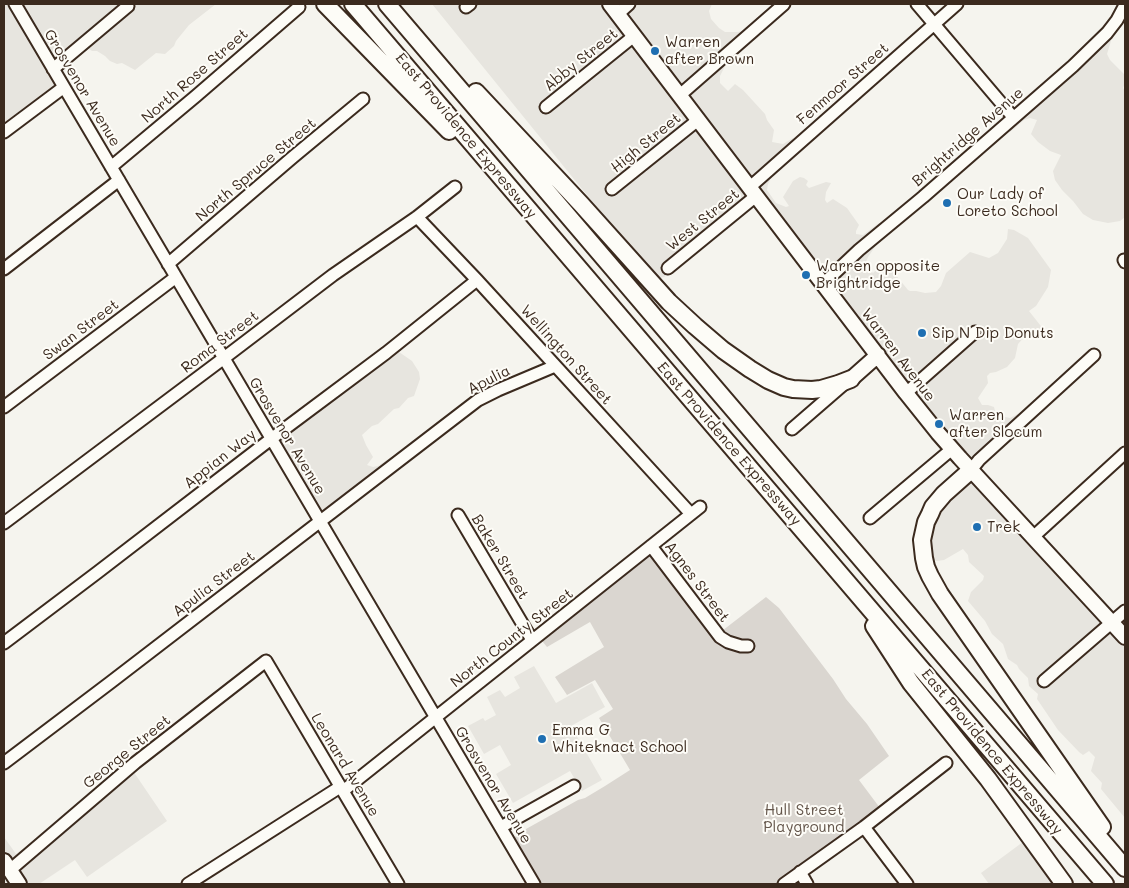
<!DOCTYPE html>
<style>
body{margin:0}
#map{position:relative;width:1129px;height:888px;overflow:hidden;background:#f5f4ee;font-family:Mali,sans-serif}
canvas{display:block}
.frame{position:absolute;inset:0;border:5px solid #3b2a1e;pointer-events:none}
</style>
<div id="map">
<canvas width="1129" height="888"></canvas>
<div class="frame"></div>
</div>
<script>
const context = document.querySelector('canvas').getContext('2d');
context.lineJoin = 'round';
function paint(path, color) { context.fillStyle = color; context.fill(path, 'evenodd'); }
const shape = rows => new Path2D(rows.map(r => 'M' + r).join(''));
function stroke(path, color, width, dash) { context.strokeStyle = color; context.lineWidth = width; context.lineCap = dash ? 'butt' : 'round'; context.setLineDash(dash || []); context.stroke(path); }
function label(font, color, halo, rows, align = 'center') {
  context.font = font + ' Mali,sans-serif'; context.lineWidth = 4; context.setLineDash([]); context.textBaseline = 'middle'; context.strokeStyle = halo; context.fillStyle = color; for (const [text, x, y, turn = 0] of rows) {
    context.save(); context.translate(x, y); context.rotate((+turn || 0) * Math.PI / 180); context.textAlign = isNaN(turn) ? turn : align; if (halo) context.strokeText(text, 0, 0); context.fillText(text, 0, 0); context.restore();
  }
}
const built = shape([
 [4,4,216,4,189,25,176,41,174,46,165,54,156,53,135,70,122,63,117,64,110,61,105,56,97,51,92,51,89,49,88,42,56,68,64,82,4,133],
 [432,4,712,4,709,11,711,19,719,28,725,32,738,32,745,30,745,35,714,71,723,65,725,66,720,76,720,83,728,91,735,84,743,90,765,114,767,120,774,130,772,142,783,144,793,138,795,146,787,159,791,159,773,175,768,184,767,190,776,203,786,207,789,206,783,197,793,181,800,177,804,178,808,181,806,185,809,188,826,182,831,183,826,192,825,200,827,203,833,199,847,208,859,225,856,231,856,234,863,235,879,223,881,223,881,229,873,245,877,244,868,257,866,262,868,268,873,273,883,264,888,266,894,270,895,274,908,290,910,291,916,291,925,293,936,292,941,286,946,273,970,252,989,258,998,253,1007,239,1008,229,1014,230,1028,238,1051,270,1048,287,1036,306,1029,311,1044,330,1044,336,1033,333,1026,335,1018,344,1015,358,1007,367,996,372,990,373,987,376,988,383,978,398,982,405,988,405,994,407,996,415,1010,418,1018,414,1019,420,976,469,954,447,762,197,670,268,668,274,664,277,655,279],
 [1105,37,1111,41,1107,54,1110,60,1125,75,1125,83,1123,88,1125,91,1125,217,1120,221,1108,223,1093,220,1083,214,1073,201,1062,190,1055,180,1053,171,1061,155,1050,151,1038,142,1031,134,1037,120,1030,118,1024,120,1010,132,1009,130,1009,126],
 [395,348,399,352,412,361,419,372,420,379,414,396,408,398,399,408,394,409,378,424,372,426,362,435,366,445,373,457,367,465,373,467,378,466,391,457,394,457,394,465,325,519,276,438],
 [974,470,1114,619,1125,610,1125,818,1101,789,1102,783,1091,771,1095,757,1089,751,1083,755,1079,752,1058,730,1037,699,1038,694,1029,686,1028,678,1019,669,1017,665,1008,659,1003,644,992,634,985,621,968,601,971,592,983,580,984,576,969,562,968,555,963,549,944,560,937,561,927,558,929,526,939,507],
 [534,666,556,703,592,683,605,707,571,726,602,780,582,791,570,771,513,803,496,774,511,765,500,745,484,754,468,726,483,718,485,721,496,715,487,697,500,690,505,697,520,688,514,677],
 [131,768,167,821,87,877,75,860,39,884,4,884,4,837,16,854],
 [1027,839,1057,884,989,884,981,873]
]);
const green = shape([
 [652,546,718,634,766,597,779,608,833,679,846,699,867,724,889,756,859,780,883,812,785,884,535,884,509,841,526,829,578,800,585,798,605,786,630,770,599,718,613,709,595,680,567,695,555,677,604,647,590,622,547,647,538,636]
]);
const minor = shape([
 [15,4,534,884],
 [917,4,1013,117],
 [466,7,470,4],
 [618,14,629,4],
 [53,69,128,6],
 [680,95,784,4],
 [546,107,634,36],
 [4,132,64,87],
 [111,167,196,96,299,7],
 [750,187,957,4],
 [612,189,698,120],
 [417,217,477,280,691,514],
 [1124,260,1125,262],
 [168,264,293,157,363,99],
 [668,268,756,196],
 [4,269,119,180],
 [823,284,859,250,923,197,1073,66,1107,33,1117,20,1125,5],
 [906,393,975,332],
 [4,407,176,277],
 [792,429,844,384],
 [971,470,979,460,1094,355],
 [458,515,532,640],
 [870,518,952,449],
 [4,523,224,358,333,275,417,217,455,187],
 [1033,537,1125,453],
 [651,546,720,637,728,642,741,646,748,646],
 [4,643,98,572,271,439,386,353,477,280],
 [1044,681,1125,611],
 [4,763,111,682,478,400,498,390,555,366],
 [343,791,700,507],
 [501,827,574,786],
 [864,827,907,884],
 [10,870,135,763,266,661,398,884],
 [800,872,807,884],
 [188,884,340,787],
 [784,884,864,827,946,763]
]);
const major = shape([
 [610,4,906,393,938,433,960,458,1125,637],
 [851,379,878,355],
 [4,861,19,884]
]);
const highway = shape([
 [325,4,449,131],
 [353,4,1105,884],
 [387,4,1125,868],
 [476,92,581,204,669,302,695,326,723,350,750,369,768,380,784,387,793,389,812,390,821,389,838,384,851,379],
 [971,470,944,494,933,507,930,514,926,522,922,540,924,558,926,567,930,576,940,594,1102,827],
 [874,626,911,683,988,779,1064,884]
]);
const markers = [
 [655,51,5,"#1f6fb2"],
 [947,203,5,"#1f6fb2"],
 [806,275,5,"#1f6fb2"],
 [922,333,5,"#1f6fb2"],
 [939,424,5,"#1f6fb2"],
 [977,527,5,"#1f6fb2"],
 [542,739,5,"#1f6fb2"]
];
const poiNames = [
 ["Warren",665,42],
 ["after Brown",665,59],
 ["Our Lady of",957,194],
 ["Loreto School",957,211],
 ["Warren opposite",816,266],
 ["Brightridge",816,283],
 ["Sip N Dip Donuts",932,333],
 ["Warren",949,415],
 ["after Slocum",949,432],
 ["Trek",987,527],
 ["Emma G",552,730],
 ["Whiteknact School",552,747]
];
const streetNames = [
 ["Abby Street",581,60,-39],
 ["North Rose Street",195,76,-41],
 ["Fenmoor Street",843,84,-41],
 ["Grosvenor Avenue",82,88,59],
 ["East Providence Expressway",466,136,50],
 ["Brightridge Avenue",968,137,-41],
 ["High Street",646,143,-39],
 ["North Spruce Street",256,170,-40],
 ["West Street",703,220,-39],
 ["Swan Street",81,330,-37],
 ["Roma Street",220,342,-37],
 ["Wellington Street",566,355,48],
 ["Warren Avenue",898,355,53],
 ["Apulia",489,380,-27],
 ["Grosvenor Avenue",287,436,59],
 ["East Providence Expressway",729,444,49],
 ["Appian Way",220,459,-38],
 ["Baker Street",500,557,59],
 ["Agnes Street",697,582,53],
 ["Apulia Street",214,584,-37],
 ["North County Street",512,638,-38],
 ["George Street",127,752,-39],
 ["East Providence Expressway",992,752,50],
 ["Leonard Avenue",345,765,59],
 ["Grosvenor Avenue",493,785,59]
];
const parkNames = [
 ["Hull Street",804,810],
 ["Playground",804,827]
];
paint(built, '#e7e5df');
paint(green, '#dad6d0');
stroke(minor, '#3b2a1e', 15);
stroke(major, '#3b2a1e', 18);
stroke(highway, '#3b2a1e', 20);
stroke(minor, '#fdfcf7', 11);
stroke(major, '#fdfcf7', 14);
stroke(highway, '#fdfcf7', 16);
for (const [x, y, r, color] of markers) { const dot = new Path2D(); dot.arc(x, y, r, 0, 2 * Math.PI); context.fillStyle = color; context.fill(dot); stroke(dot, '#fdfcf7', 2); }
label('15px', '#3b2a1e', '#fdfcf7', poiNames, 'left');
label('15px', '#3b2a1e', '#fdfcf7', streetNames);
label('15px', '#63554a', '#fdfcf7', parkNames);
</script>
